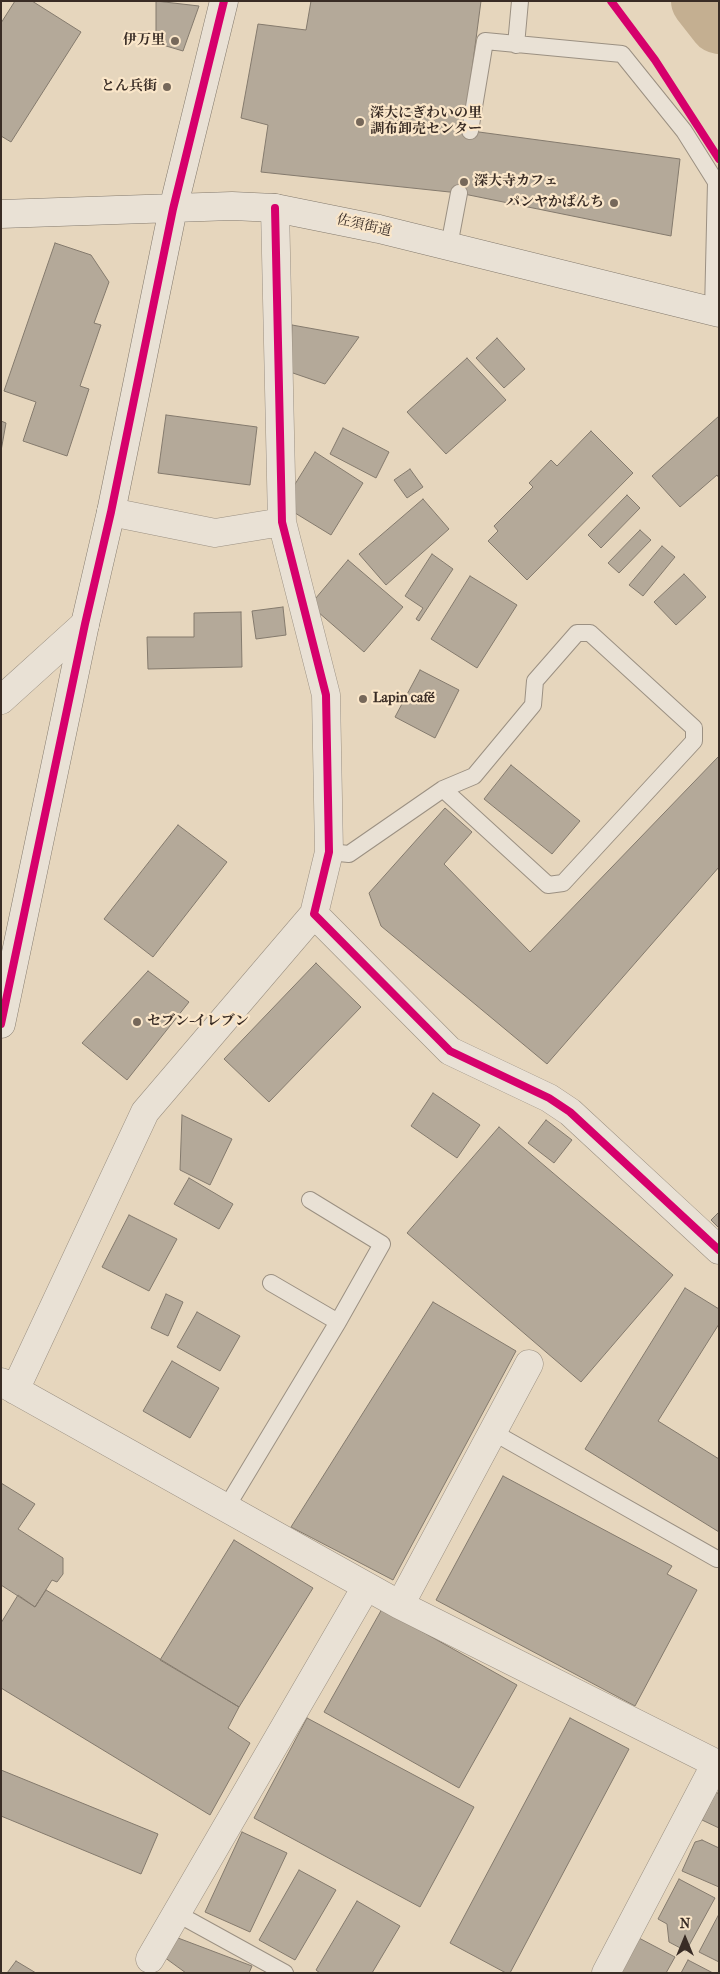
<!DOCTYPE html>
<meta charset="utf-8">
<style>
body{margin:0}
#map{position:relative;width:720px;height:1974px;overflow:hidden;background:#e6d6bd;font-family:"IM FELL French Canon",serif}
canvas{display:block}
.frame{position:absolute;inset:0;border:2px solid #392c25;pointer-events:none}
.north{position:absolute;left:660px;top:1914px;width:50px;height:50px;-webkit-text-stroke:4px #fae6c9;paint-order:stroke;rotate:0deg;font-size:14px;font-weight:700;line-height:20px;text-align:center;color:#392c25}
.north::after{content:'';display:block;margin:auto;width:18px;height:22px;background:#392c25;clip-path:polygon(50% 0,100% 100%,50% 72%,0 100%)}
</style>
<div id="map">
<canvas width="720" height="1974"></canvas>
<div class="frame"></div>
<div class="north">N</div>
</div>
<script>
const context = document.querySelector('canvas').getContext('2d');
context.lineJoin = 'round';
const shape = rows => new Path2D(rows.map(r => 'M' + r).join(''));
function stroke(path, color, width, dash) { context.strokeStyle = color; context.lineWidth = width; context.lineCap = dash ? 'butt' : 'round'; context.setLineDash(dash || []); context.stroke(path); }
function paint(path, color) { context.fillStyle = color; context.fill(path, 'evenodd'); }
function label(font, color, halo, rows, align = 'center') {
  context.font = font + ' "IM FELL French Canon","Noto Serif JP",serif'; context.lineWidth = 4.5; context.setLineDash([]); context.textBaseline = 'middle'; context.strokeStyle = halo; context.fillStyle = color; for (const [text, x, y, turn = 0] of rows) {
    context.save(); context.translate(x, y); context.rotate((+turn || 0) * Math.PI / 180); context.textAlign = isNaN(turn) ? turn : align; if (halo) context.strokeText(text, 0, 0); context.fillText(text, 0, 0); context.restore();
  }
}
const river = shape([
 [701,1,719,24]
]);
const building = shape([
 [15,1,32,1,81,32,11,142,1,136,1,23,15,1],
 [156,1,199,6,183,51,156,43,156,1],
 [311,1,481,1,464,130,680,159,671,236,459,193,261,172,268,125,241,118,258,24,306,30,311,1],
 [55,243,91,255,109,282,94,323,101,325,80,386,89,389,67,456,23,441,36,402,4,391,55,243],
 [292,325,359,337,325,384,290,372,292,325],
 [497,338,525,369,504,388,476,358,497,338],
 [467,358,506,400,446,454,407,412,467,358],
 [166,415,257,427,250,485,158,473,166,415],
 [719,416,719,478,717,475,680,507,652,476,719,416],
 [1,421,6,423,1,451,1,421],
 [343,428,389,452,376,478,330,454,343,428],
 [591,431,633,473,527,580,488,541,498,531,494,526,533,487,529,483,551,460,557,466,591,431],
 [315,452,363,483,331,535,282,505,315,452],
 [410,469,423,487,407,498,394,480,410,469],
 [627,495,640,508,601,548,588,535,627,495],
 [423,499,449,529,386,585,359,554,423,499],
 [640,530,651,540,619,573,608,563,640,530],
 [662,546,675,557,643,596,629,585,662,546],
 [432,554,453,569,419,621,416,619,423,608,405,596,432,554],
 [348,560,403,607,364,652,310,605,348,560],
 [684,574,706,597,676,625,654,602,684,574],
 [470,576,517,605,477,668,431,639,470,576],
 [283,607,286,635,256,639,252,611,283,607],
 [241,612,242,667,148,669,147,637,194,637,194,613,241,612],
 [420,670,459,690,435,738,395,717,420,670],
 [719,756,719,867,547,1064,381,926,369,893,445,808,472,832,444,864,530,952,719,756],
 [511,765,580,821,552,854,484,799,511,765],
 [178,825,227,862,153,957,104,919,178,825],
 [316,963,361,1007,269,1102,224,1059,316,963],
 [148,971,189,1002,127,1080,82,1043,148,971],
 [433,1093,480,1125,457,1158,411,1126,433,1093],
 [182,1115,232,1139,210,1185,180,1170,182,1115],
 [546,1120,572,1140,554,1163,528,1143,546,1120],
 [499,1127,673,1275,581,1382,407,1233,499,1127],
 [189,1178,233,1204,219,1229,174,1204,189,1178],
 [719,1212,719,1228,711,1220,719,1212],
 [129,1215,177,1239,149,1291,102,1267,129,1215],
 [685,1288,719,1309,719,1324,658,1421,719,1459,719,1532,585,1449,685,1288],
 [166,1294,183,1302,168,1336,151,1328,166,1294],
 [433,1302,516,1351,393,1580,291,1527,433,1302],
 [197,1312,240,1336,220,1371,177,1347,197,1312],
 [172,1361,219,1388,190,1438,143,1411,172,1361],
 [503,1476,672,1566,667,1574,697,1590,635,1706,436,1600,503,1476],
 [1,1483,35,1504,18,1529,63,1558,63,1574,57,1582,52,1580,35,1607,1,1585,1,1483],
 [234,1540,313,1588,239,1707,160,1660,234,1540],
 [46,1590,239,1707,228,1728,250,1743,210,1815,1,1688,1,1623,18,1595,35,1607,46,1590],
 [382,1609,517,1685,459,1788,324,1712,382,1609],
 [307,1718,474,1807,420,1907,254,1818,307,1718],
 [570,1718,629,1749,510,1973,506,1973,450,1943,570,1718],
 [1,1770,158,1834,141,1874,1,1816,1,1770],
 [716,1792,719,1794,719,1828,702,1820,716,1792],
 [242,1832,287,1853,250,1932,205,1912,242,1832],
 [702,1840,719,1848,719,1887,682,1871,695,1842,702,1840],
 [299,1870,336,1890,295,1960,259,1940,299,1870],
 [679,1879,715,1898,686,1951,669,1942,667,1924,658,1919,679,1879],
 [357,1901,400,1926,372,1973,320,1973,316,1970,357,1901],
 [719,1914,719,1962,699,1952,719,1914],
 [637,1937,675,1957,666,1973,617,1973,637,1937],
 [178,1938,252,1966,249,1973,186,1973,164,1957,178,1938],
 [688,1960,713,1973,681,1973,688,1960],
 [16,1961,36,1973,7,1973,16,1961]
]);
const lane = shape([
 [516,45,520,1],
 [470,131,485,41,622,54,684,131,716,182,713,311],
 [449,246,459,193],
 [329,852,349,854,443,789,474,776,533,705,535,681,577,633,590,633,694,728,694,741,563,883,548,885,443,789],
 [271,1283,338,1322],
 [491,1431,717,1559],
 [226,1508,338,1322,382,1244,310,1200],
 [176,1913,285,1973]
]);
const street = shape([
 [275,208,282,522,326,695,329,852,314,914,450,1051,549,1098,570,1112,719,1250],
 [111,512,215,533,282,522],
 [1,700,85,624],
 [1,1382,400,1605,719,1765],
 [15,1390,145,1112,314,914],
 [400,1605,529,1364],
 [150,1959,366,1587],
 [606,1973,716,1763]
]);
const secondary = shape([
 [1,214,232,206,275,208,379,229,719,313],
 [1,1024,85,624,111,512,173,209,224,1]
]);
const cycleway = shape([
 [611,1,655,60,719,159],
 [275,208,282,522,326,695,329,852,314,914,450,1051,549,1098,570,1112,719,1250],
 [1,1024,85,624,111,512,173,209,224,1]
]);
const markers = [
 [175,41,5,"#76685a"],
 [167,87,5,"#76685a"],
 [360,122,5,"#76685a"],
 [464,182,5,"#76685a"],
 [614,203,5,"#76685a"],
 [363,699,5,"#76685a"],
 [137,1022,5,"#76685a"]
];
const poiNames = [
 ["伊万里",165,41,"right"],
 ["とん兵街",157,87,"right"],
 ["深大にぎわいの里",370,114],
 ["調布卸売センター",370,130],
 ["深大寺カフェ",474,182],
 ["パンヤかばんち",604,203,"right"],
 ["Lapin café",373,699],
 ["セブン-イレブン",147,1022]
];
const streetNames = [
 ["佐須街道",364,226,13]
];
stroke(river, '#c4af91', 60);
paint(building, '#b4a999');
stroke(building, '#847a6d', 1);
stroke(lane, '#9b9082', 18);
stroke(street, '#9b9082', 29);
stroke(secondary, '#847a6d', 29);
stroke(lane, '#e9e1d5', 16);
stroke(street, '#e9e1d5', 28);
stroke(secondary, '#e9e1d5', 28);
stroke(cycleway, '#d6006c', 8);
for (const [x, y, r, color] of markers) { const dot = new Path2D(); dot.arc(x, y, r, 0, 2 * Math.PI); context.fillStyle = color; context.fill(dot); stroke(dot, '#fae6c9', 2); }
label('bold 14px', '#392c25', '#fae6c9', poiNames, 'left');
label('14px', '#392c25', '#fae6c9', streetNames);
</script>
